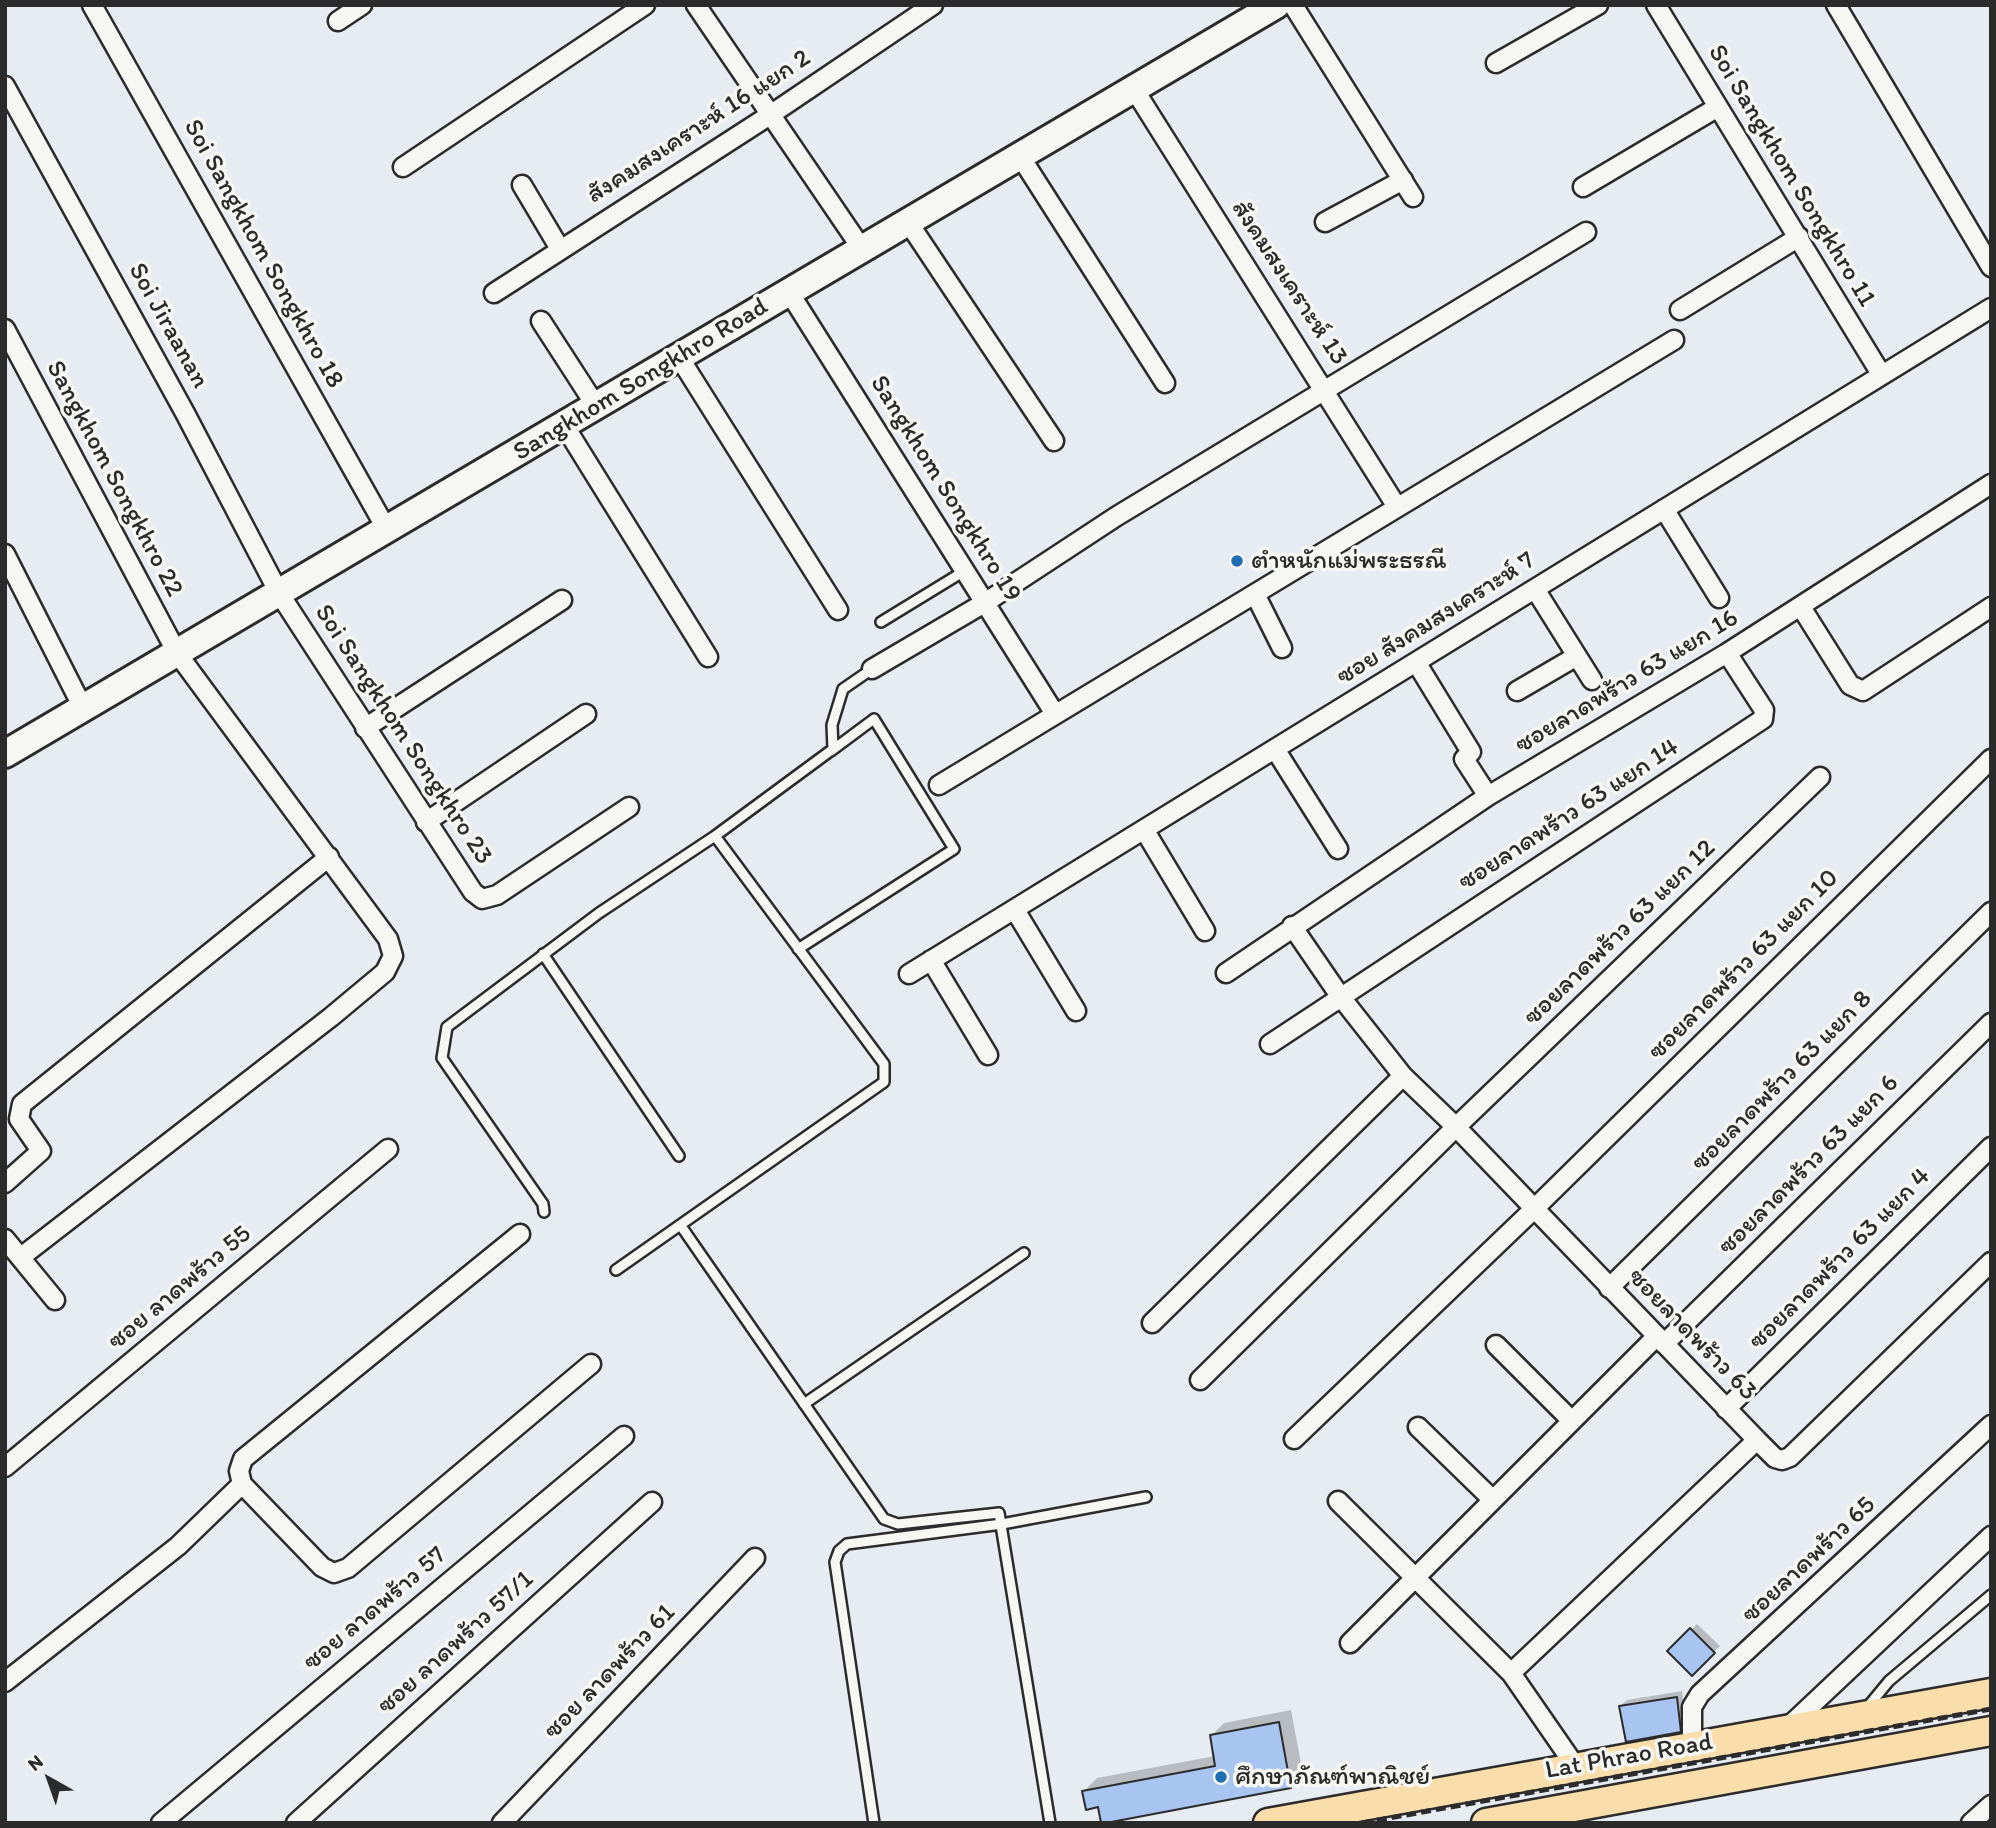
<!DOCTYPE html>
<meta charset="utf-8">
<style>
body{margin:0}
#map{position:relative;width:1996px;height:1828px;overflow:hidden;background:#e6ecf2;font-family:Itim,sans-serif}
canvas{display:block}
.frame{position:absolute;inset:0;border:7px solid #2b2b2b;pointer-events:none}
.north{position:absolute;left:14px;top:1744px;width:70px;height:70px;-webkit-text-stroke:5px #f6f6f2;paint-order:stroke;rotate:320deg;font-size:19px;font-weight:700;line-height:28px;text-align:center;color:#2b2b2b}
.north::after{content:'';display:block;margin:auto;width:24px;height:32px;background:#2b2b2b;clip-path:polygon(50% 0,100% 100%,50% 72%,0 100%)}
</style>
<div id="map">
<canvas width="1996" height="1828"></canvas>
<div class="frame"></div>
<div class="north">N</div>
</div>
<script>
const context = document.querySelector('canvas').getContext('2d');
context.lineJoin = 'round';
function paint(path, color) { context.fillStyle = color; context.fill(path, 'evenodd'); }
const shape = rows => new Path2D(rows.map(r => 'M' + r).join(''));
function stroke(path, color, width, dash) { context.strokeStyle = color; context.lineWidth = width; context.lineCap = dash ? 'butt' : 'round'; context.setLineDash(dash || []); context.stroke(path); }
function label(font, color, halo, rows, align = 'center') {
  context.font = font + ' Itim,"Playpen Sans Thai",sans-serif'; context.lineWidth = 7; context.setLineDash([]); context.textBaseline = 'middle'; context.strokeStyle = halo; context.fillStyle = color; for (const [text, x, y, turn = 0] of rows) {
    context.save(); context.translate(x, y); context.rotate((+turn || 0) * Math.PI / 180); context.textAlign = isNaN(turn) ? turn : align; if (halo) context.strokeText(text, 0, 0); context.fillText(text, 0, 0); context.restore();
  }
}
const shadow = shape([
 [1697,1624,1720,1646,1692,1673,1670,1651],
 [1682,1691,1686,1724,1680,1730,1620,1706,1627,1700],
 [1291,1710,1303,1774,1290,1787,1084,1791,1097,1778,1215,1756,1211,1736,1224,1723]
]);
const building = shape([
 [1690,1628,1715,1653,1692,1676,1667,1651,1690,1628],
 [1677,1697,1681,1732,1626,1742,1619,1706,1677,1697],
 [1279,1722,1291,1788,1106,1823,1101,1823,1098,1807,1086,1810,1082,1791,1215,1766,1210,1735,1279,1722]
]);
const lane = shape([
 [881,622,966,570],
 [798,949,954,849,874,719,831,751],
 [543,954,679,1156],
 [544,1212,543,1204,442,1058,447,1027,599,913,715,836,833,749,832,725,843,689,872,669],
 [681,1226,884,1519,898,1524,999,1513,1050,1823],
 [616,1270,884,1082,884,1064,715,836],
 [804,1404,1024,1253],
 [1870,1709,1870,1704,1889,1681,1991,1595],
 [874,1823,835,1562,839,1551,847,1544,1002,1524,1146,1497]
]);
const street = shape([
 [92,5,387,530],
 [696,5,862,249],
 [1293,5,1413,197],
 [1656,5,1881,374],
 [1836,5,1991,267],
 [338,21,362,5],
 [1496,63,1598,5],
 [5,86,185,413,279,593,473,892,482,899,497,895,629,807],
 [1134,89,1397,507],
 [1020,156,1165,383],
 [403,167,645,5],
 [522,185,560,249],
 [1583,187,1718,107],
 [908,222,1054,441],
 [1325,222,1403,180],
 [789,292,1055,714],
 [494,293,770,115,933,5],
 [1680,310,1799,237],
 [541,321,596,406],
 [5,329,177,653,388,939,393,956,385,972,331,1017,21,1257],
 [679,357,838,610],
 [564,425,708,657],
 [1664,509,1719,598],
 [5,554,83,708],
 [1535,589,1592,680],
 [1255,594,1282,648],
 [1801,607,1850,685,1863,691,1991,607],
 [1416,662,1471,752,1464,759,1488,796],
 [872,669,986,602,1117,516,1586,232],
 [1517,691,1577,656],
 [365,728,562,600],
 [1275,749,1338,849],
 [939,785,1674,340],
 [426,822,586,714],
 [1145,831,1205,931],
 [1015,910,1076,1011],
 [1292,926,1340,996,1403,1076,1456,1127,1757,1440,1511,1673,1576,1767],
 [931,960,988,1055],
 [1226,973,1488,796,1727,653,1991,484],
 [909,974,1991,308],
 [1270,1044,1763,719,1764,710,1727,653],
 [5,1183,41,1151,19,1119,22,1104,329,857],
 [5,1239,55,1300],
 [1609,1288,1991,912],
 [1152,1323,1403,1076],
 [1664,1344,1991,1023],
 [1496,1345,1571,1420],
 [1200,1380,1456,1127,1820,777],
 [1726,1409,1991,1147],
 [1418,1427,1493,1500],
 [1294,1439,1534,1209,1991,759],
 [1757,1440,1775,1458,1782,1460,1790,1457,1991,1262],
 [5,1467,388,1149],
 [242,1484,322,1567,334,1573,348,1568,591,1364],
 [1338,1501,1511,1673],
 [1350,1643,1656,1337],
 [5,1682,178,1546,242,1484,239,1471,243,1459,520,1234],
 [1787,1728,1991,1536],
 [1692,1745,1692,1707,1700,1694,1991,1425],
 [161,1823,624,1436],
 [296,1823,652,1502],
 [502,1823,755,1558],
 [1971,1823,1991,1805]
]);
const secondary = shape([
 [5,754,1276,5]
]);
const primary = shape([
 [1268,1823,1991,1693],
 [1486,1823,1991,1731]
]);
const rail = shape([
 [1362,1823,1991,1709]
]);
const markers = [
 [1237,561,7,"#1f6fb2"],
 [1221,1777,7,"#1f6fb2"]
];
const streetNames = [
 ["สังคมสงเคราะห์ 16 แยก 2",699,127,-33],
 ["Soi Sangkhom Songkhro 11",1791,176,59],
 ["Soi Sangkhom Songkhro 18",263,254,61],
 ["สังคมสงเคราะห์ 13",1289,283,57],
 ["Soi Jiraanan",168,326,61],
 ["Sangkhom Songkhro Road",641,380,-31],
 ["Sangkhom Songkhro 22",114,479,62],
 ["Sangkhom Songkhro 19",945,489,58],
 ["ซอย สังคมสงเคราะห์ 7",1436,619,-32],
 ["ซอยลาดพร้าว 63 แยก 16",1627,682,-31],
 ["Soi Sangkhom Songkhro 23",403,735,57],
 ["ซอยลาดพร้าว 63 แยก 14",1569,815,-33],
 ["ซอยลาดพร้าว 63 แยก 12",1620,933,-44],
 ["ซอยลาดพร้าว 63 แยก 10",1744,965,-45],
 ["ซอยลาดพร้าว 63 แยก 8",1782,1081,-45],
 ["ซอยลาดพร้าว 63 แยก 6",1809,1165,-45],
 ["ซอยลาดพร้าว 63 แยก 4",1840,1259,-45],
 ["ซอย ลาดพร้าว 55",180,1288,-40],
 ["ซอยลาดพร้าว 63",1692,1335,46],
 ["ซอยลาดพร้าว 65",1809,1560,-43],
 ["ซอย ลาดพร้าว 57",375,1609,-40],
 ["ซอย ลาดพร้าว 57/1",456,1643,-42],
 ["ซอย ลาดพร้าว 61",610,1672,-46],
 ["Lat Phrao Road",1629,1757,-10]
];
const poiNames = [
 ["ตำหนักแม่พระธรณี",1251,561],
 ["ศึกษาภัณฑ์พาณิชย์",1235,1777]
];
paint(shadow, '#0003');
paint(building, '#a8c4f0');
stroke(building, '#2b2b2b', 2);
stroke(lane, '#2b2b2b', 14);
stroke(street, '#2b2b2b', 23);
stroke(secondary, '#2b2b2b', 32);
stroke(primary, '#2b2b2b', 33);
stroke(lane, '#f6f6f2', 9);
stroke(street, '#f6f6f2', 18);
stroke(secondary, '#f6f6f2', 26);
stroke(primary, '#f9deab', 28);
stroke(rail, '#2b2b2b', 5, [10, 5]);
for (const [x, y, r, color] of markers) { const dot = new Path2D(); dot.arc(x, y, r, 0, 2 * Math.PI); context.fillStyle = color; context.fill(dot); stroke(dot, '#f6f6f2', 2.5); }
label('26px', '#2b2b2b', '#f6f6f2', streetNames);
label('26px', '#2b2b2b', '#f6f6f2', poiNames, 'left');
</script>
